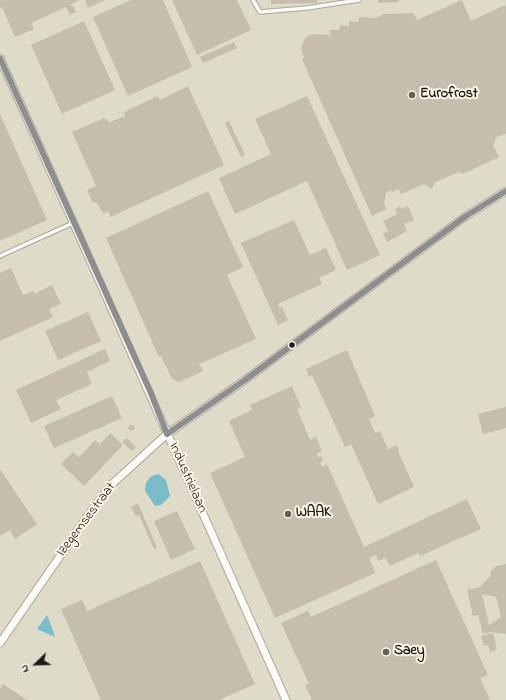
<!DOCTYPE html>
<style>
body{margin:0}
#map{position:relative;width:506px;height:700px;overflow:hidden;background:#dedbc8;font-family:"Indie Flower",sans-serif}
canvas{display:block}
.north{position:absolute;left:16px;top:644px;width:40px;height:40px;-webkit-text-stroke:3px #fcf5e5;paint-order:stroke;rotate:247deg;font-size:11px;font-weight:700;line-height:16px;text-align:center;color:#1c1c1c}
.north::after{content:'';display:block;margin:auto;width:14px;height:18px;background:#1c1c1c;clip-path:polygon(50% 0,100% 100%,50% 72%,0 100%)}
</style>
<div id="map">
<canvas width="506" height="700"></canvas>
<div class="north">N</div>
</div>
<script>
const context = document.querySelector('canvas').getContext('2d');
context.lineJoin = 'round';
function paint(path, color) { context.fillStyle = color; context.fill(path, 'evenodd'); }
const shape = rows => new Path2D(rows.map(r => 'M' + r).join(''));
function stroke(path, color, width, dash) { context.strokeStyle = color; context.lineWidth = width; context.lineCap = dash ? 'butt' : 'round'; context.setLineDash(dash || []); context.stroke(path); }
function label(font, color, halo, rows, align = 'center') {
  context.font = font + ' "Indie Flower",sans-serif'; context.lineWidth = 4; context.setLineDash([]); context.textBaseline = 'middle'; context.strokeStyle = halo; context.fillStyle = color; for (const [text, x, y, turn = 0] of rows) {
    context.save(); context.translate(x, y); context.rotate((+turn || 0) * Math.PI / 180); context.textAlign = isNaN(turn) ? turn : align; if (halo) context.strokeText(text, 0, 0); context.fillText(text, 0, 0); context.restore();
  }
}
const water = shape([
 [158,474,166,480,170,496,161,505,155,506,145,491,146,483,150,477],
 [47,615,52,628,55,637,37,629]
]);
const building = shape([
 [0,0,80,0,70,5,73,6,76,12,70,15,66,7,31,23,34,29,15,37,2,7,0,8],
 [85,0,105,0,88,8],
 [131,0,163,0,192,67,128,96,93,17],
 [172,0,237,0,251,30,197,55],
 [271,0,317,0,317,3,271,4],
 [378,0,398,0,399,2,378,3],
 [462,0,471,21,505,5,506,7,506,134,497,137,497,136,493,145,499,157,463,174,459,172,435,182,432,189,424,184,401,194,399,189,392,192,391,190,386,193,384,203,387,209,372,216,302,59,304,58,301,48,305,38,313,34,329,35,330,38,333,37,330,36,330,30,339,30,340,25,349,26,349,21,358,22,359,17,375,18,384,14,413,13,417,20],
 [84,21,115,90,62,114,31,45],
 [234,42,237,48,203,63,200,57],
 [188,86,224,165,110,217,108,211,104,214,96,202,93,203,87,190,96,186,72,132,104,118,110,122,125,116,124,112,158,96,160,100],
 [307,96,380,255,347,270,307,181,235,214,219,178,271,154,255,119],
 [0,114,47,220,0,241],
 [229,121,245,155,241,157,225,123],
 [208,191,243,267,227,275,256,339,199,364,203,371,179,382,172,379,161,356,159,357,106,238],
 [400,206,401,209,408,206,414,220,404,224,407,231,387,242,383,233,388,231,383,221,397,214,395,209],
 [294,220,310,255,326,248,336,270,319,278,322,284,278,304,280,308,282,307,288,320,278,325,241,243],
 [11,268,23,295,33,291,34,294,52,285,61,304,49,309,53,317,0,341,0,273],
 [88,312,101,341,58,360,45,331],
 [105,349,110,361,87,372,92,384,56,400,61,409,31,423,16,390],
 [347,350,375,416,369,419,375,433,380,431,388,449,397,445,399,450,398,451,414,487,378,504,351,444,345,447,312,375,309,377,306,369],
 [292,386,301,407,297,409,310,440,316,437,322,451,317,454,318,457,321,456,323,461,320,462,322,467,327,464,364,547,467,499,481,529,420,556,418,553,390,566,386,558,378,561,376,555,369,558,375,573,275,618,210,473,245,457,229,421,252,410,250,405],
 [112,396,122,418,54,448,44,426],
 [506,407,506,428,483,434,478,414],
 [130,424,135,426,133,431,128,429],
 [110,433,123,445,84,486,61,464,73,452,79,457,95,440,100,444],
 [127,438,136,447,132,451,122,442],
 [0,469,37,524,15,539,10,530,0,536],
 [138,503,157,548,154,549,139,515,136,517,131,507],
 [177,511,195,549,171,560,154,521],
 [436,560,488,675,480,678,490,700,312,700,305,685,309,684,281,623,308,611,311,617],
 [200,561,255,684,219,700,101,700,61,609,82,600,87,611],
 [506,564,506,634,491,632,483,634,478,615,473,616,467,590,480,587,491,575,490,572,496,566],
 [482,594,496,597,501,617,489,625],
 [493,633,497,650,490,652,488,645,484,646,481,636],
 [3,684,27,700,0,700,0,689]
]);
const service = shape([
 [253,0,260,12,307,8,359,0],
 [0,256,73,223]
]);
const minor = shape([
 [0,58,286,700],
 [0,643,87,517,111,485,167,434,245,380,466,216,506,191]
]);
const bus1 = shape([
 [0,58,150,391,167,434],
 [167,434,245,380,466,216,506,191]
]);
const markers = [
 [412,95,4,"#605f58"],
 [292,345,3.5,"#1c1c1c"],
 [288,514,4,"#605f58"],
 [386,652,4,"#605f58"]
];
const poiNames = [
 ["Eurofrost",420,95],
 ["WAAK",296,514],
 ["Saey",394,652]
];
const streetNames = [
 ["Industrielaan",187,478,66],
 ["Izegemsestraat",87,520,-53]
];
paint(water, '#7abbcc');
paint(building, '#c5beae');
stroke(service, '#a8a69a', 5.5);
stroke(minor, '#a8a69a', 9);
stroke(service, '#fafaf7', 3.5);
stroke(minor, '#fafaf7', 7);
stroke(bus1, '#8e8e8e', 6);
for (const [x, y, r, color] of markers) { const dot = new Path2D(); dot.arc(x, y, r, 0, 2 * Math.PI); context.fillStyle = color; context.fill(dot); stroke(dot, '#fcf5e5', 1.5); }
label('bold 14px', '#1c1c1c', '#fcf5e5', poiNames, 'left');
label('14px', '#1c1c1c', '#fcf5e5', streetNames);
</script>
